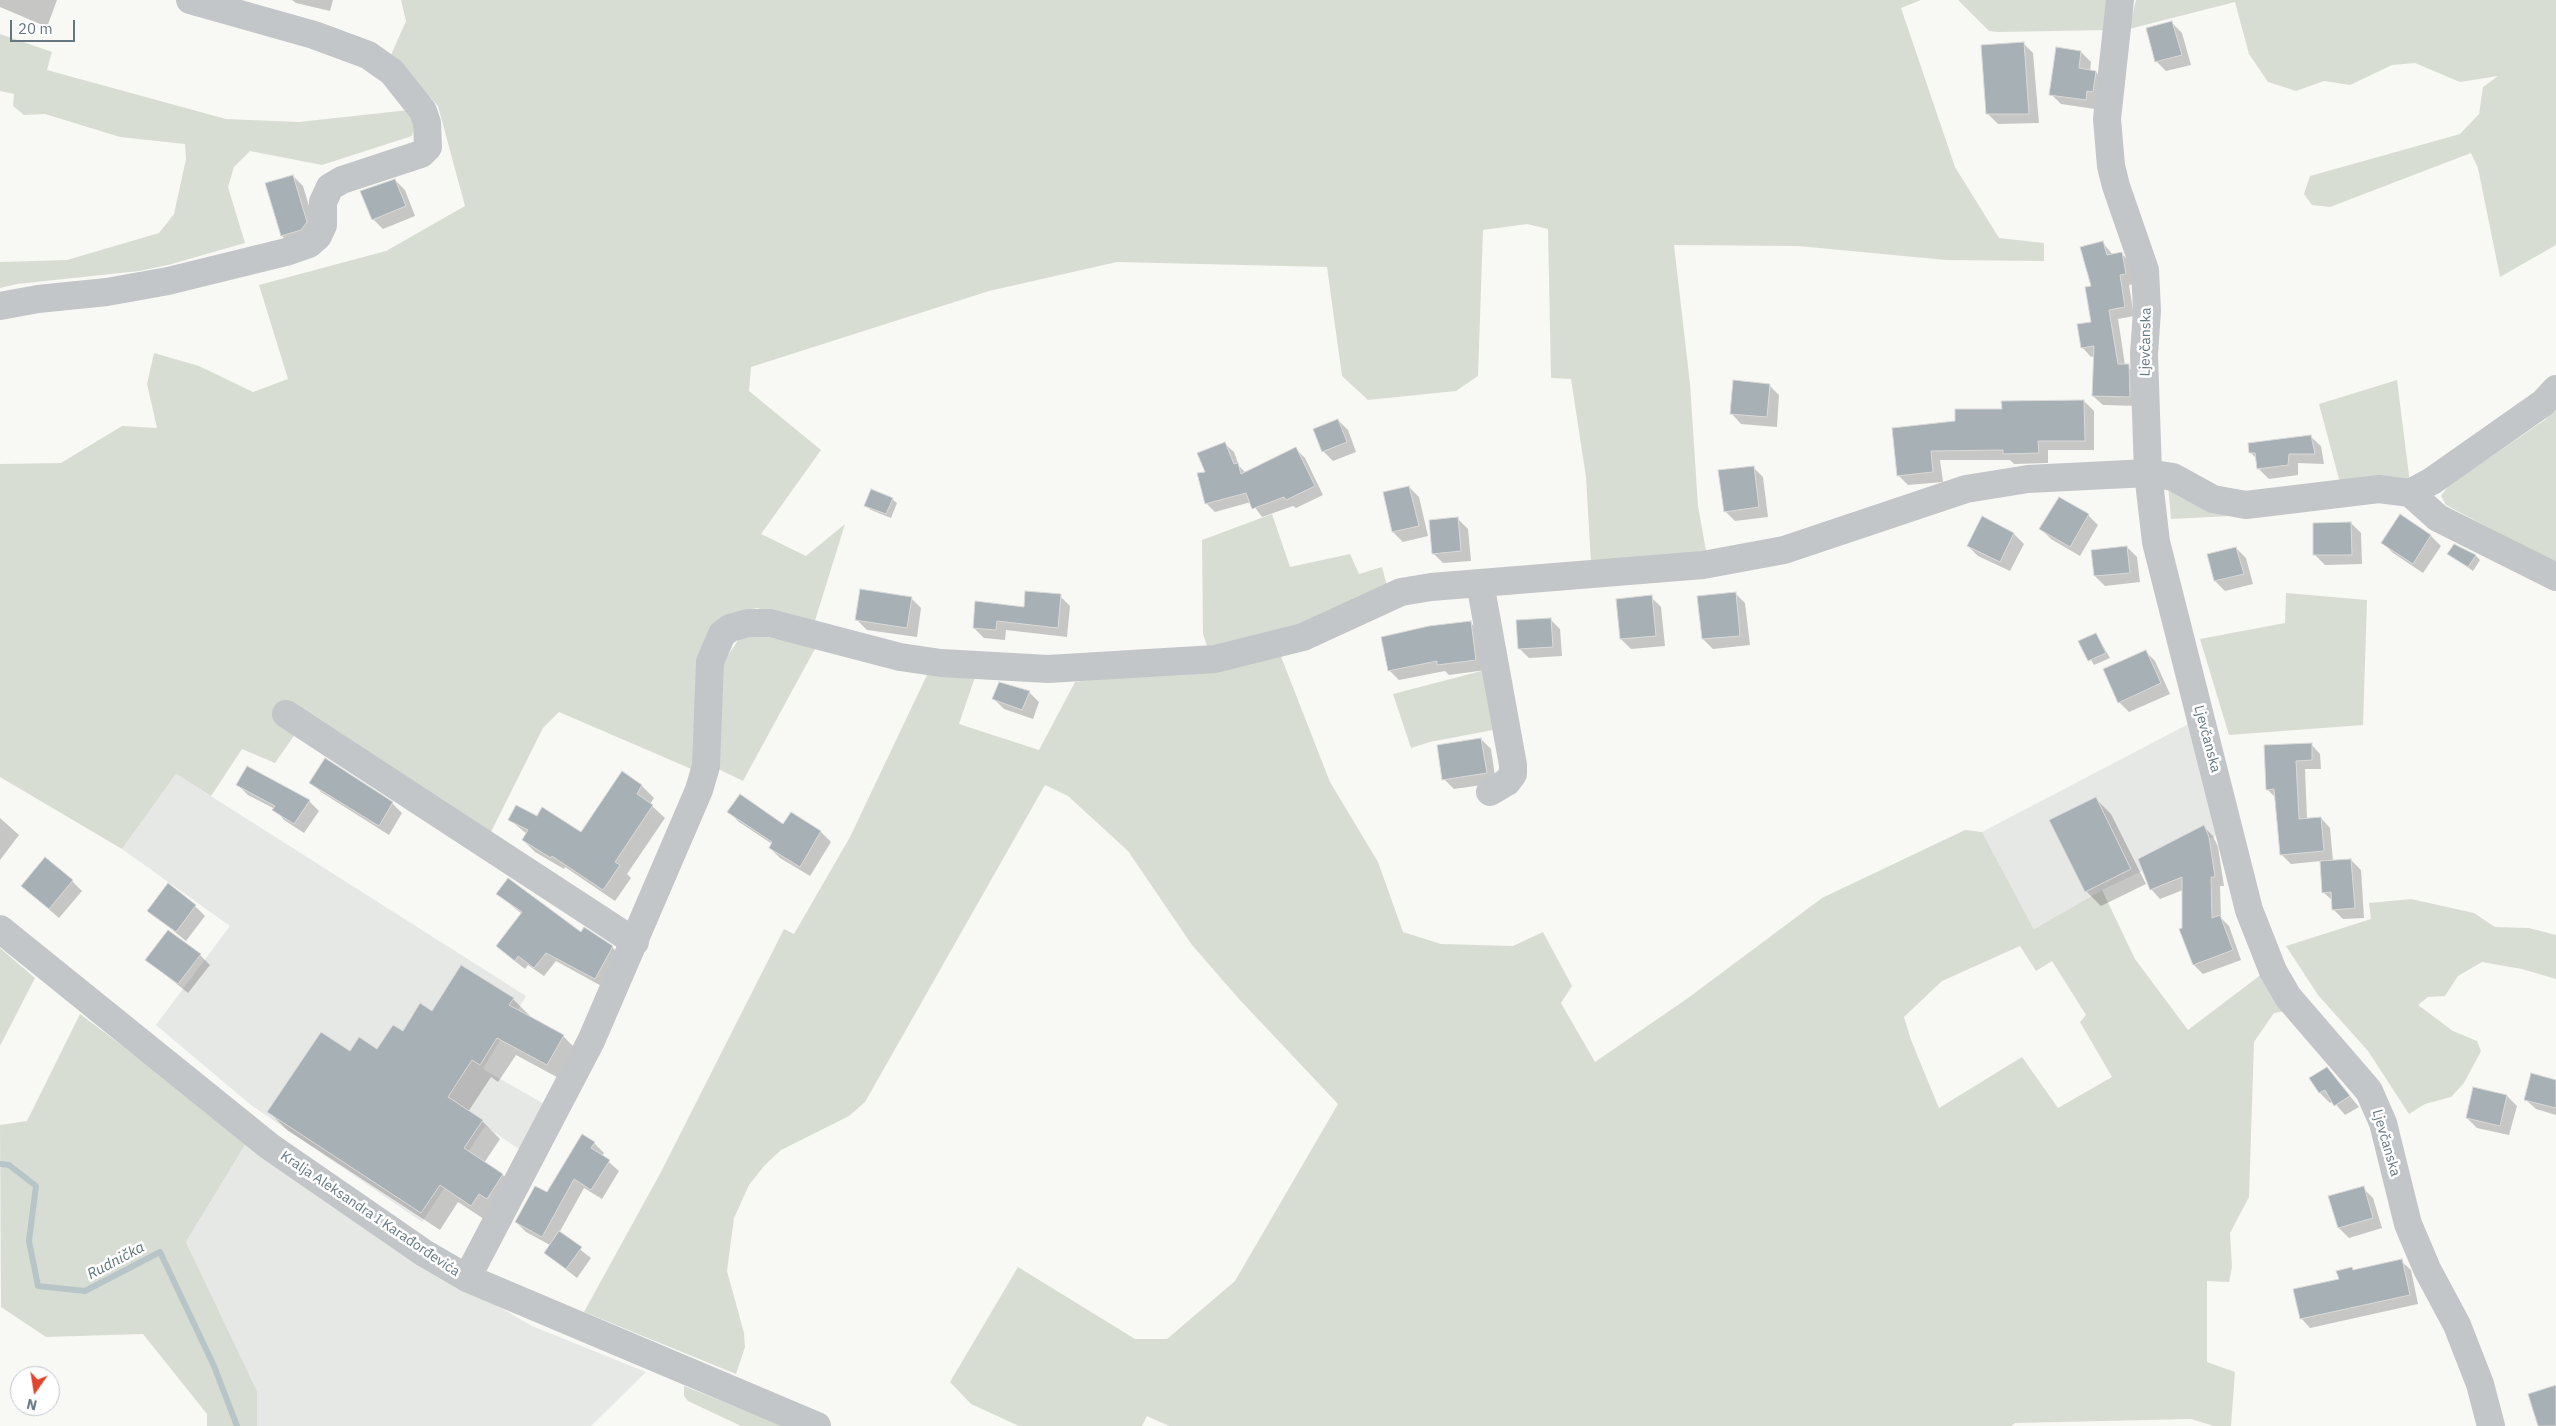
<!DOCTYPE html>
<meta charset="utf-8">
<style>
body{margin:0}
#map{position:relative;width:2556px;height:1426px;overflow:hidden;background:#f8f8f5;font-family:"IBM Plex Sans",sans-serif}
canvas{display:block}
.north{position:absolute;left:10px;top:1366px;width:50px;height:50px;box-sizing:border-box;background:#fff;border:1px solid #c1c8cc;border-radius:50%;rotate:193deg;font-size:14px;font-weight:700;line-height:20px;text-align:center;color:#647680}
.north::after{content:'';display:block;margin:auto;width:18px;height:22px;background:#e0452d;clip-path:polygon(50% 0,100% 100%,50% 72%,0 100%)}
.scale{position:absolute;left:10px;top:20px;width:65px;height:22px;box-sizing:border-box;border:2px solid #647680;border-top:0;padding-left:6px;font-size:15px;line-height:18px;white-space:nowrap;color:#647680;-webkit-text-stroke:4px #fff;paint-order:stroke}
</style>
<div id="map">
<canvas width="2556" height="1426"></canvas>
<div class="north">N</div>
<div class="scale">20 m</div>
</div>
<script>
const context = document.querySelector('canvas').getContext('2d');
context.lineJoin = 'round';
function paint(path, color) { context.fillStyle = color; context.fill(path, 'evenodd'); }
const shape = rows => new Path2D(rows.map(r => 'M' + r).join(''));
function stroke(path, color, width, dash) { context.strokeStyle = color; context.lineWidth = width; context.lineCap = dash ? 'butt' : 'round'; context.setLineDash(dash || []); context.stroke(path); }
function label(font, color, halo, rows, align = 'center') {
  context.font = font + ' "IBM Plex Sans",sans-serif'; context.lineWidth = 5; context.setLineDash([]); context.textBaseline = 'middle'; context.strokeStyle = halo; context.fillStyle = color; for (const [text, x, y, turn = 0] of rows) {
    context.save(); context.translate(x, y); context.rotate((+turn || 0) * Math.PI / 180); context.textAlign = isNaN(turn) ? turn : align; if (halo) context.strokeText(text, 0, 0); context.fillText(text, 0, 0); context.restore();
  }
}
const built = shape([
 [2198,719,2226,831,2102,890,2034,929,1982,832],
 [176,774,526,996,483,1069,546,1105,522,1151,485,1126,422,1222,251,1105,156,1025,230,926,122,849],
 [248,1140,442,1274,532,1326,646,1372,591,1426,257,1426,257,1391,186,1242]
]);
const green = shape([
 [401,0,1921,0,1901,8,1955,167,1999,238,2044,243,2044,261,1946,260,1798,246,1674,245,1690,384,1698,506,1707,556,1591,563,1586,477,1571,379,1551,378,1548,229,1527,224,1483,230,1478,376,1456,391,1368,400,1342,376,1327,267,1117,262,989,291,751,367,749,391,821,450,761,534,806,556,845,524,814,624,757,608,738,612,712,626,696,771,559,712,543,728,489,836,298,730,275,763,242,749,211,796,176,774,122,849,0,777,0,464,61,463,122,426,157,428,147,384,154,353,199,366,253,392,288,379,259,285,386,251,465,206,438,106,391,55,406,21],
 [1958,0,2113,0,2110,30,1998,32,1989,31],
 [2136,0,2556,0,2556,245,2500,277,2478,168,2471,153,2330,207,2312,205,2304,194,2310,176,2460,134,2479,114,2483,87,2498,76,2460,82,2415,63,2392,65,2350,85,2324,81,2296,91,2268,82,2249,54,2235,2,2129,29],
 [0,34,52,52,47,70,226,119,299,122,409,110,414,127,412,136,322,165,250,151,234,167,228,187,245,243,168,265,139,271,17,284,0,288,0,262,67,260,159,233,174,214,186,159,185,144,120,137,45,114,24,115,13,106,14,94,0,91],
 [2397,380,2410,483,2340,483,2319,404],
 [2556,408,2556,564,2446,505,2441,496,2448,486,2546,419],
 [2168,485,2231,516,2171,519],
 [1272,514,1290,567,1350,554,1359,574,1382,567,1387,586,1328,615,1238,645,1207,646,1203,634,1202,540],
 [2286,593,2367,600,2363,725,2229,735,2200,639,2285,623],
 [747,633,816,647,743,781,714,767,722,665,738,640],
 [1280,654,1330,782,1378,862,1403,932,1441,944,1513,946,1543,932,1572,986,1561,1003,1595,1062,1688,998,1822,898,1965,830,1982,832,2034,929,2102,890,2135,959,2188,1030,2267,970,2292,1010,2274,1013,2254,1042,2249,1197,2230,1233,2232,1267,2229,1282,2207,1281,2207,1362,2235,1372,2231,1426,2214,1426,2191,1419,2015,1423,2011,1426,1169,1426,1147,1416,1142,1426,1019,1426,971,1404,950,1382,1018,1267,1135,1339,1167,1339,1235,1281,1338,1104,1239,999,1192,945,1128,851,1068,796,1045,785,865,1102,849,1116,781,1150,764,1166,749,1185,734,1218,727,1271,744,1333,745,1347,736,1374,584,1312,662,1170,784,929,794,934,850,837,927,675,975,677,959,724,1039,750,1075,682],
 [2020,946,2036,971,2052,961,2086,1015,2080,1022,2112,1077,2058,1108,2022,1057,1939,1108,1911,1040,1904,1017,1942,981],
 [1489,669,1498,729,1430,742,1411,748,1393,694],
 [2411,899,2474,913,2495,927,2529,928,2556,935,2556,979,2522,969,2482,962,2458,976,2445,996,2428,997,2418,1005,2453,1031,2477,1041,2481,1051,2464,1083,2451,1097,2425,1104,2409,1114,2368,1051,2318,995,2286,946,2371,919,2369,903],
 [0,948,35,978,0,1046],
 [80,1014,248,1140,186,1242,257,1391,257,1426,207,1426,207,1414,143,1334,46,1337,1,1307,0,1125,27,1121],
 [684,1386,784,1426,741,1426,688,1401,684,1396]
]);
const shadow = shape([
 [0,0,57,0,47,27,0,7],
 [292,0,333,0,330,11,296,3],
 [2172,23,2182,33,2191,65,2166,71,2156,61],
 [2023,43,2033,53,2039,123,1998,124,1988,114],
 [2081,52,2091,62,2090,71,2096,72,2106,82,2095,109,2061,104,2051,94],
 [293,176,303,186,317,232,292,246,282,236,267,184],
 [395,180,405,190,415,216,383,229,373,219],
 [2103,243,2113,255,2121,253,2131,263,2135,284,2129,285,2134,316,2118,319,2125,365,2138,375,2139,406,2103,405,2093,396,2095,356,2091,357,2082,347,2092,323,2093,287],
 [1769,385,1779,395,1777,427,1741,424,1731,413],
 [2084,401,2094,411,2094,450,2048,450,2048,463,2014,464,2010,460,1940,460,1943,482,1908,485,1898,475,1956,423],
 [1338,420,1348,430,1356,452,1333,461,1323,451],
 [2310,436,2321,446,2324,464,2298,463,2298,475,2269,479,2259,469,2257,459,2250,452],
 [1225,444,1234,452,1239,466,1246,473,1296,449,1305,458,1323,495,1296,508,1293,506,1262,517,1251,502,1215,512,1206,503,1206,472],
 [1753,467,1763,477,1768,517,1735,521,1725,511],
 [1409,487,1419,497,1428,536,1403,542,1393,532],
 [892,499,897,503,891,518,871,510,866,506],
 [2088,515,2098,525,2080,556,2051,539,2041,529],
 [2401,516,2431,536,2441,546,2423,573,2393,553,2383,543],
 [1982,518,2014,534,2024,544,2010,571,1978,556,1968,546],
 [1458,519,1468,529,1471,561,1443,563,1433,553],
 [2351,523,2361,533,2362,564,2325,565,2315,555],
 [2127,547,2137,557,2140,582,2105,586,2095,576,2093,551],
 [2236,548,2246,558,2253,584,2225,591,2215,581,2209,555],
 [2449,554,2476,556,2480,560,2473,571],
 [1735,593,1745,603,1750,645,1713,649,1703,639],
 [1060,596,1070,606,1067,637,1006,630,1005,640,984,638,974,628],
 [1651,597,1661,607,1665,646,1631,649,1621,639],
 [911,598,921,608,917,637,867,630,857,620],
 [1550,619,1560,629,1562,656,1529,658,1519,648],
 [1470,622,1480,632,1486,670,1449,675,1445,671,1399,680,1389,670],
 [2096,634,2110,658,2094,665,2080,641],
 [2145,651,2155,661,2170,694,2129,712,2119,702],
 [1029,692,1039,702,1033,719,1004,709,994,699],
 [1481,739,1491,749,1496,783,1454,789,1444,779],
 [2311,744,2320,754,2321,769,2305,769,2307,819,2321,818,2330,828,2333,861,2351,860,2361,870,2364,918,2343,919,2333,909,2333,901,2323,892,2321,861,2291,864,2281,854,2276,798,2267,789],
 [247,768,309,801,319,811,304,833,284,820,275,809,248,795,238,785],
 [622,773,642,786,654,798,650,804,665,818,627,874,631,878,615,901,565,867,564,869,535,852,523,840,527,834,510,820,537,817,581,834],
 [311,782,392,803,402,813,389,835,321,792],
 [2096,799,2111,814,2146,884,2101,906,2086,891],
 [729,812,784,825,791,814,821,832,831,842,810,876,780,858,770,848,772,844,739,822],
 [0,818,19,835,0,860],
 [2204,827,2213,836,2218,847,2224,886,2220,886,2221,918,2229,926,2241,960,2203,974,2194,965,2181,930,2184,929,2183,890,2160,899,2151,889],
 [72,881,82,891,59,918,22,886],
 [498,894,612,947,622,957,605,988,556,961,544,976,528,965,525,969,507,955,498,946,522,914],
 [195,906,205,916,186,941,149,911],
 [200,955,210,965,188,993,147,960],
 [513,999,531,1017,563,1036,581,1054,566,1082,516,1055,498,1082,491,1077,468,1112,482,1121,500,1139,484,1163,503,1175,521,1193,490,1223,458,1202,440,1230,287,1130,269,1112,350,1053,378,1050,432,1012],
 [2327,1068,2359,1107,2345,1115,2333,1101,2330,1103,2320,1093,2311,1078],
 [2556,1081,2556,1115,2536,1109,2525,1099],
 [2507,1096,2517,1106,2509,1135,2477,1128,2467,1118],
 [594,1143,604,1153,602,1156,619,1171,602,1199,584,1188,559,1233,591,1258,577,1278,545,1253,550,1245,526,1232,516,1222,547,1194],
 [2363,1188,2373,1198,2382,1228,2349,1238,2339,1228],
 [2401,1261,2411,1270,2418,1304,2310,1328,2301,1318,2352,1268,2354,1271]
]);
const stream = shape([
 [0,1164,9,1165,36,1186,29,1241,38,1286,85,1291,160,1252,214,1366,237,1426]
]);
const building = shape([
 [2172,21,2182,55,2155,62,2146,28,2172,21],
 [2024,42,2029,114,1986,114,1981,45,2024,42],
 [2056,47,2081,51,2079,68,2096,71,2093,92,2087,91,2086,100,2049,95,2056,47],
 [293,175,307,222,301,230,281,236,265,183,293,175],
 [395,179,406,206,372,220,360,191,395,179],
 [2103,241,2107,255,2122,252,2126,274,2120,275,2125,307,2109,310,2118,364,2129,364,2130,397,2092,396,2094,346,2081,348,2077,324,2091,322,2085,287,2091,286,2080,247,2103,241],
 [1733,380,1770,384,1767,417,1730,414,1733,380],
 [2084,400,2085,441,2038,441,2039,453,2003,454,2003,450,1931,451,1933,472,1897,476,1892,428,1955,421,1955,409,2002,409,2001,401,2084,400],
 [1338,419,1347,442,1322,452,1313,429,1338,419],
 [2311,435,2315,454,2289,454,2288,465,2257,469,2255,453,2249,453,2248,443,2311,435],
 [1225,442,1234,464,1238,463,1241,474,1296,447,1315,486,1286,500,1284,497,1252,509,1246,493,1205,504,1197,473,1205,472,1197,453,1225,442],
 [1754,466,1759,507,1724,512,1718,470,1754,466],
 [1409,486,1419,526,1392,532,1383,492,1409,486],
 [871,489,893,498,886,514,864,506,871,489],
 [2059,497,2089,514,2070,547,2039,529,2059,497],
 [2400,514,2431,535,2413,564,2381,543,2400,514],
 [1982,516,2014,533,2000,562,1967,546,1982,516],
 [1458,517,1461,551,1432,554,1429,520,1458,517],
 [2351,522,2352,555,2313,555,2313,523,2351,522],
 [2454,544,2476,555,2468,567,2447,554,2454,544],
 [2127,546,2130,573,2094,576,2091,550,2127,546],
 [2236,547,2244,574,2214,581,2207,554,2236,547],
 [860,589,912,597,907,628,855,620,860,589],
 [1025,591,1061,594,1058,628,997,621,996,630,973,628,975,601,1024,607,1025,591],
 [1736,592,1740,636,1702,639,1697,596,1736,592],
 [1652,595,1656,636,1620,639,1616,599,1652,595],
 [1551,618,1553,647,1518,649,1516,620,1551,618],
 [1471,621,1476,660,1437,665,1437,661,1388,671,1381,637,1429,626,1471,621],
 [2096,633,2106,653,2088,661,2078,641,2096,633],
 [2146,650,2161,683,2118,703,2103,669,2146,650],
 [999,682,1030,691,1022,710,992,699,999,682],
 [1481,738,1487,773,1442,780,1437,745,1481,738],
 [2312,743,2312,760,2296,761,2299,819,2321,817,2324,851,2280,855,2274,789,2266,790,2264,745,2312,743],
 [325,758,393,802,379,826,309,783,325,758],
 [247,766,310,800,294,824,272,810,275,806,236,785,247,766],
 [622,771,642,785,637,794,653,805,615,862,620,865,603,890,552,856,551,858,522,840,528,830,508,820,516,805,537,816,542,807,581,832,622,771],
 [740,794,783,824,791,812,821,831,800,867,769,848,772,842,727,812,740,794],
 [2096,797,2131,869,2085,892,2049,820,2096,797],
 [2204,825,2209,837,2215,877,2211,877,2212,918,2220,915,2233,950,2193,965,2179,929,2182,928,2182,877,2150,890,2138,859,2204,825],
 [45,857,73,880,49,909,21,886,45,857],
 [2351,859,2355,908,2332,910,2331,892,2322,893,2320,861,2351,859],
 [508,878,581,932,584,927,613,946,595,979,546,953,534,968,518,956,515,961,496,946,522,912,496,894,508,878],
 [168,883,196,905,176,932,147,911,168,883],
 [168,930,201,954,178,984,145,960,168,930],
 [461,965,514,998,509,1005,564,1035,547,1065,497,1038,480,1065,472,1060,448,1097,483,1120,464,1148,503,1174,487,1199,479,1194,471,1206,440,1185,421,1213,267,1112,321,1032,350,1051,359,1037,377,1049,393,1025,403,1031,420,1003,432,1011,461,965],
 [2327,1067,2350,1096,2334,1106,2325,1090,2319,1093,2309,1078,2327,1067],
 [2531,1073,2556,1080,2556,1108,2524,1100,2531,1073],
 [2473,1087,2507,1095,2500,1126,2466,1118,2473,1087],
 [582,1134,595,1142,591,1148,610,1160,591,1190,574,1179,542,1237,515,1222,535,1186,547,1192,582,1134],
 [2364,1186,2373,1218,2338,1228,2328,1196,2364,1186],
 [559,1231,582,1247,566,1269,544,1253,559,1231],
 [2402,1259,2410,1295,2300,1319,2293,1289,2339,1279,2336,1271,2352,1267,2353,1270,2402,1259],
 [2556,1385,2556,1426,2538,1426,2528,1394,2556,1385]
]);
const minor = shape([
 [2120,0,2107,119,2111,166,2116,186,2145,270,2147,311,2144,354,2148,473,2156,542,2249,910,2273,971,2288,997,2369,1091,2383,1123,2408,1224,2427,1269,2457,1325,2480,1384,2491,1426],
 [0,306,38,299,107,292,168,281,286,252,309,244,318,236,323,225,323,202,330,187,342,180,421,154,428,147,427,123,423,111,392,72,368,55,314,35,190,0],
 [2410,493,2438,518,2556,577],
 [1480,583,1513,765,1513,774,1507,782,1490,792],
 [286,714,635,942],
 [0,929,269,1146,424,1253,467,1278,817,1426],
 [467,1278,591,1041,699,790,706,766,710,662,722,634,730,628,748,623,770,623,900,657,941,663,1048,669,1215,659,1303,637,1401,592,1431,587,1703,565,1784,550,1966,489,2028,479,2148,473,2173,477,2213,499,2246,505,2379,489,2410,493,2432,481,2543,403,2556,389]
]);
const streetNames = [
 ["Ljevčanska",2146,342,-89],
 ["Ljevčanska",2207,739,75],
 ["Ljevčanska",2386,1143,74],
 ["Kralja Aleksandra I Karađorđevića",370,1214,34]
];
const waterNames = [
 ["Rudnička",116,1261,-28]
];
paint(built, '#e6e8e6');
paint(green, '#d8ddd4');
paint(shadow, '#0003');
stroke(stream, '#b7c5c8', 6);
paint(building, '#a6b0b5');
stroke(building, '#dad9d8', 1);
stroke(minor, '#c2c6c9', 28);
label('14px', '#647680', '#fff', streetNames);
label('italic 15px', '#5e767a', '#fff', waterNames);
</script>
